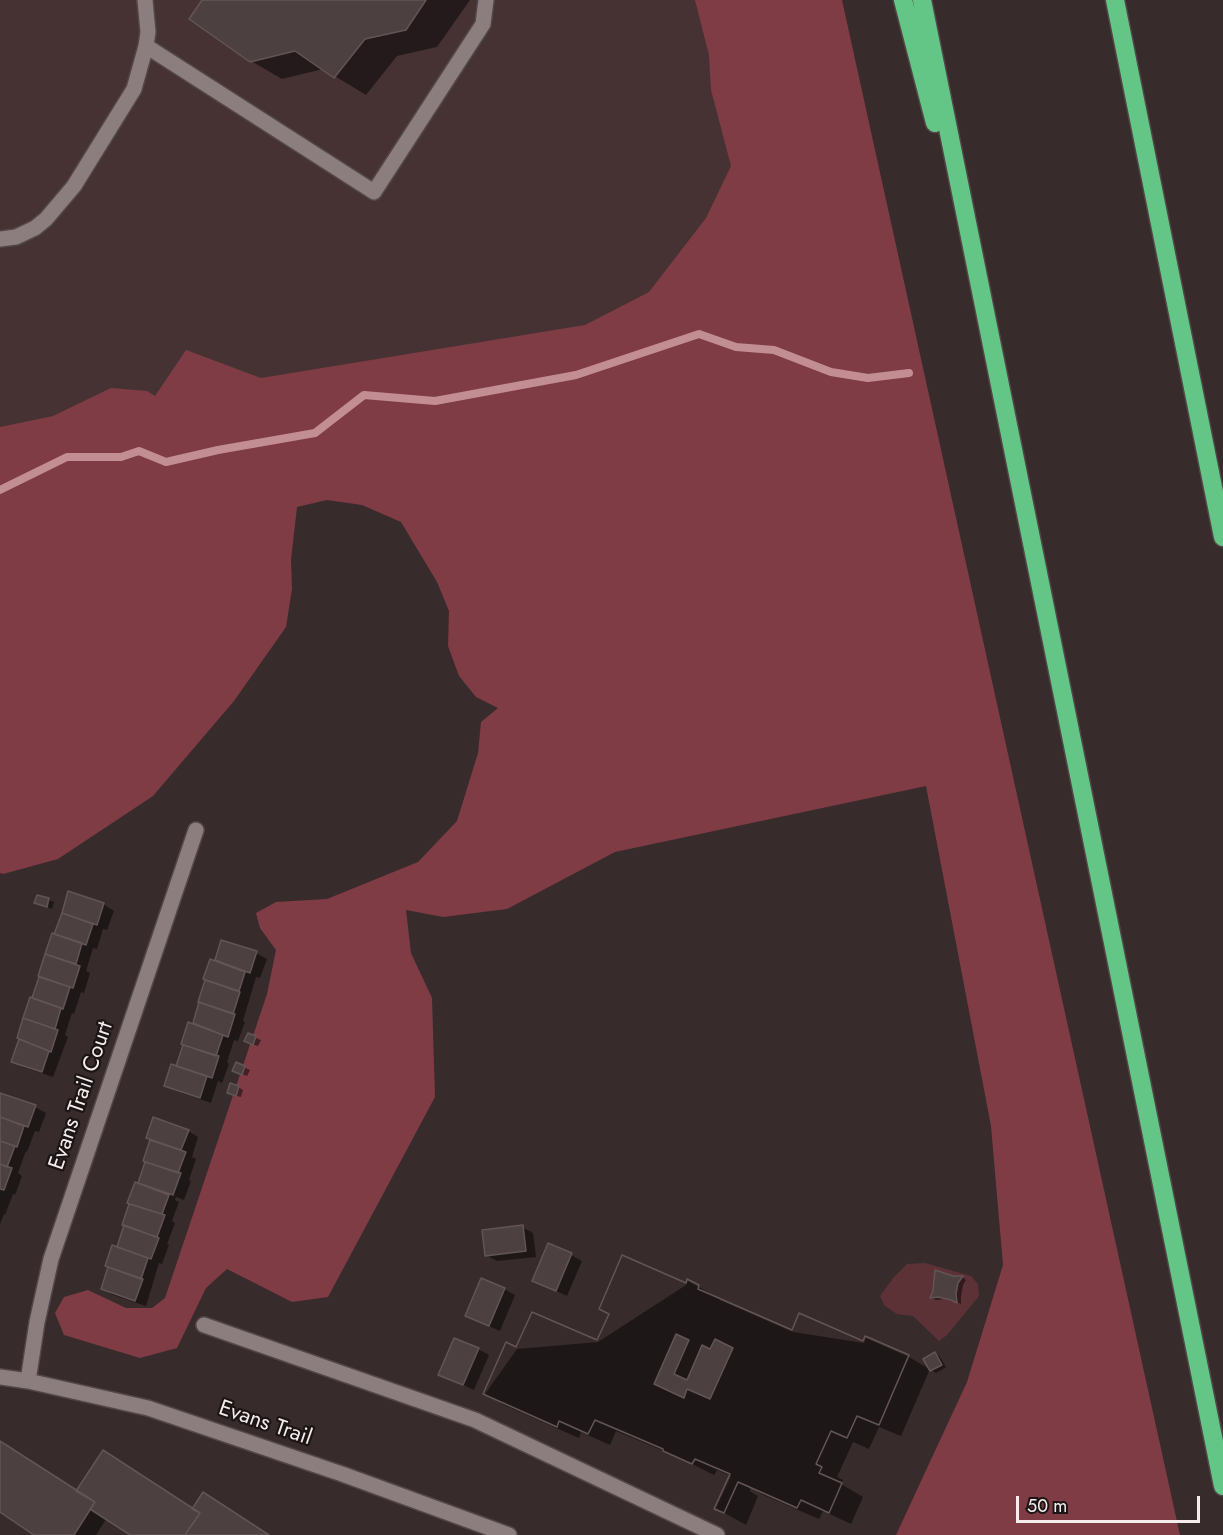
<!DOCTYPE html>
<style>
body{margin:0}
#map{position:relative;width:1223px;height:1535px;overflow:hidden;background:#382b2c;font-family:Jost,sans-serif}
canvas{display:block}
.scale{position:absolute;left:1016px;top:1496px;width:184px;height:27px;box-sizing:border-box;border:3px solid #f5ecec;border-top:0;padding-left:8px;font-size:18px;line-height:21px;white-space:nowrap;color:#f5ecec;-webkit-text-stroke:4px #1b1515;paint-order:stroke}
</style>
<div id="map">
<canvas width="1223" height="1535"></canvas>
<div class="scale">50 m</div>
</div>
<script>
const context = document.querySelector('canvas').getContext('2d');
context.lineJoin = 'round';
function paint(path, color) { context.fillStyle = color; context.fill(path, 'evenodd'); }
const shape = rows => new Path2D(rows.map(r => 'M' + r).join(''));
function stroke(path, color, width, dash) { context.strokeStyle = color; context.lineWidth = width; context.lineCap = dash ? 'butt' : 'round'; context.setLineDash(dash || []); context.stroke(path); }
function label(font, color, halo, rows, align = 'center') {
  context.font = font + ' Jost,sans-serif'; context.lineWidth = 4.5; context.setLineDash([]); context.textBaseline = 'middle'; context.strokeStyle = halo; context.fillStyle = color; for (const [text, x, y, turn = 0] of rows) {
    context.save(); context.translate(x, y); context.rotate((+turn || 0) * Math.PI / 180); context.textAlign = isNaN(turn) ? turn : align; if (halo) context.strokeText(text, 0, 0); context.fillText(text, 0, 0); context.restore();
  }
}
const built = shape([
 [0,0,719,0,799,318,0,564]
]);
const green = shape([
 [925,1263,971,1276,978,1284,979,1296,947,1335,939,1341,913,1316,897,1314,885,1306,880,1296,894,1277,907,1264]
]);
const forest = shape([
 [695,0,842,0,1180,1535,896,1535,967,1382,1003,1265,991,1126,926,786,615,852,507,909,443,917,406,910,411,953,432,998,435,1097,328,1297,292,1302,227,1269,206,1288,177,1348,140,1358,64,1335,55,1313,64,1297,88,1290,126,1308,152,1308,165,1298,267,994,276,950,260,928,256,913,276,902,327,899,418,862,457,821,478,753,481,722,498,708,476,697,459,676,448,646,449,611,437,582,401,522,362,505,327,500,297,507,291,560,292,589,286,627,234,701,153,796,58,859,3,874,0,873,0,427,53,416,111,388,147,391,155,396,186,350,261,378,585,325,649,292,706,218,731,166,711,90,709,55]
]);
const shadow = shape([
 [204,0,470,0,437,47,397,56,366,95,323,69,282,79,251,61],
 [69,893,103,904,114,911,107,930,103,929,97,949,93,948,86,971,90,973,84,993,81,992,74,1014,72,1013,65,1035,68,1037,53,1077,23,1067,13,1061,41,976,39,976,53,935,55,936],
 [38,896,54,902,52,909,36,902],
 [222,942,256,953,267,959,260,978,256,977,243,1021,245,1022,238,1041,234,1040,227,1062,229,1064,222,1083,218,1081,211,1103,176,1091,166,1085,177,1068,185,1045,194,1025,207,980,216,962],
 [249,1035,261,1040,258,1046,251,1044],
 [237,1064,250,1070,247,1076,239,1073],
 [238,1087,243,1090,241,1097,233,1095],
 [0,1097,35,1107,46,1113,39,1132,35,1131,27,1152,26,1151,18,1173,22,1176,15,1195,13,1194,5,1215,4,1214,0,1224],
 [188,1131,198,1137,192,1157,196,1159,189,1180,191,1181,184,1200,176,1197,175,1200,179,1202,172,1221,175,1223,167,1244,169,1245,162,1264,159,1263,146,1306,113,1295,102,1289,125,1225,124,1224,131,1203,147,1162,145,1160,152,1140],
 [522,1227,533,1233,536,1257,497,1261,486,1255],
 [571,1255,582,1261,567,1296,533,1280],
 [953,1277,962,1277,966,1280,963,1285,961,1297,961,1304,957,1302,944,1299,936,1300,932,1298],
 [688,1281,720,1299,720,1300,793,1332,864,1343,866,1338,909,1357,931,1370,935,1353,939,1356,946,1367,936,1373,930,1369,901,1436,879,1427,869,1449,853,1442,837,1477,843,1480,841,1484,863,1497,851,1524,823,1511,819,1519,761,1494,750,1487,750,1491,758,1496,746,1525,716,1508,731,1476,717,1470,714,1475,676,1456,616,1431,610,1445,581,1432,579,1438,506,1406,485,1394,517,1349,598,1342,686,1285],
 [504,1289,515,1295,500,1331,467,1316],
 [478,1349,489,1355,474,1390,440,1374],
 [0,1443,77,1492,193,1510,269,1535,133,1535,107,1518,96,1535,37,1535,0,1511]
]);
const stream = shape([
 [0,490,67,457,121,457,139,451,166,462,218,450,315,433,364,395,435,401,576,375,699,334,736,347,774,350,831,372,868,378,909,373]
]);
const building = shape([
 [202,0,426,0,406,30,365,39,334,78,295,51,250,62,189,19,202,0],
 [68,891,104,903,97,925,62,913,68,891],
 [37,895,49,898,47,907,34,903,37,895],
 [62,913,93,924,86,945,54,934,62,913],
 [52,933,82,943,76,964,45,954,52,933],
 [221,940,257,951,250,973,215,960,221,940],
 [45,954,80,966,73,988,38,976,45,954],
 [210,959,245,972,239,991,203,979,210,959],
 [39,977,70,987,63,1009,32,998,39,977],
 [205,980,240,992,233,1014,198,1002,205,980],
 [30,997,61,1008,55,1029,23,1018,30,997],
 [199,1002,235,1014,228,1037,193,1023,199,1002],
 [23,1018,58,1030,51,1052,17,1038,23,1018],
 [188,1022,223,1035,216,1056,181,1044,188,1022],
 [248,1033,256,1036,253,1045,244,1041,248,1033],
 [19,1039,49,1051,42,1072,11,1062,19,1039],
 [183,1045,219,1056,212,1078,176,1066,183,1045],
 [236,1062,245,1066,242,1075,232,1071,236,1062],
 [171,1064,207,1076,200,1098,164,1086,171,1064],
 [230,1083,239,1086,236,1096,227,1093,230,1083],
 [0,1093,36,1105,28,1127,0,1117,0,1093],
 [0,1117,24,1126,17,1147,0,1141,0,1117],
 [153,1117,189,1130,181,1150,146,1138,153,1117],
 [150,1140,186,1152,178,1173,143,1161,150,1140],
 [0,1141,15,1146,7,1167,0,1164,0,1141],
 [145,1162,181,1173,173,1195,138,1183,145,1162],
 [0,1164,12,1168,4,1190,0,1189,0,1164],
 [135,1182,169,1195,162,1214,127,1203,135,1182],
 [129,1204,165,1215,157,1237,122,1225,129,1204],
 [124,1225,159,1238,151,1259,117,1247,124,1225],
 [523,1225,526,1251,485,1256,482,1230,523,1225],
 [548,1243,572,1253,556,1291,532,1281,548,1243],
 [112,1245,148,1258,141,1279,105,1266,112,1245],
 [622,1255,686,1283,687,1279,699,1285,698,1289,792,1330,799,1313,863,1341,865,1336,909,1355,879,1425,857,1416,847,1438,831,1431,816,1464,822,1467,819,1473,842,1483,829,1513,801,1500,797,1508,738,1482,724,1513,714,1509,730,1474,695,1459,692,1464,663,1451,663,1449,595,1420,588,1434,559,1421,557,1427,483,1394,506,1342,516,1347,532,1312,597,1340,609,1314,599,1309,622,1255],
 [676,1334,689,1340,674,1374,687,1380,702,1345,710,1349,715,1339,733,1348,710,1399,687,1389,684,1398,654,1384,676,1334],
 [622,1255,686,1283,687,1279,699,1285,698,1289,792,1330,799,1313,863,1341,865,1336,909,1355,879,1425,857,1416,847,1438,831,1431,816,1464,822,1467,819,1473,842,1483,829,1513,801,1500,797,1508,738,1482,724,1513,714,1509,730,1474,695,1459,692,1464,663,1451,663,1449,595,1420,588,1434,559,1421,557,1427,483,1394,506,1342,516,1347,532,1312,597,1340,609,1314,599,1309,622,1255],
 [108,1267,143,1279,135,1301,101,1289,108,1267],
 [935,1270,953,1276,963,1276,958,1283,956,1294,957,1303,951,1300,938,1297,930,1298,933,1291,935,1270],
 [481,1278,505,1288,489,1326,465,1316,481,1278],
 [454,1338,479,1348,463,1385,438,1375,454,1338],
 [935,1352,942,1365,930,1371,923,1359,935,1352],
 [0,1441,95,1502,74,1535,34,1535,0,1512,0,1441],
 [103,1450,200,1513,185,1535,130,1535,90,1509,95,1502,76,1491,103,1450],
 [203,1492,269,1535,185,1535,200,1513,192,1509,203,1492]
]);
const lane = shape([
 [146,46,374,192,483,24,486,0],
 [0,239,16,237,35,228,46,219,74,186,134,89,146,46,148,32,145,0],
 [204,1325,475,1420,717,1535]
]);
const street = shape([
 [0,1377,28,1381,148,1408,342,1474,509,1535],
 [28,1381,37,1322,51,1259,196,830]
]);
const highway = shape([
 [903,0,935,123],
 [922,0,1223,1486],
 [1115,0,1223,537]
]);
const streetNames = [
 ["Evans Trail Court",82,1096,-71],
 ["Evans Trail",265,1424,19]
];
paint(built, '#463233');
paint(green, '#5d3237');
paint(forest, '#7f3c45');
paint(shadow, '#0007');
stroke(stream, '#c38e93', 8);
paint(building, '#4d4041');
stroke(building, '#635556', 1.5);
stroke(lane, '#524748', 18);
stroke(street, '#524748', 18);
stroke(highway, '#524748', 21);
stroke(lane, '#8c7d7e', 15);
stroke(street, '#8c7d7e', 15);
stroke(highway, '#64c686', 18);
label('22px', '#f5ecec', '#1b1515', streetNames);
</script>
